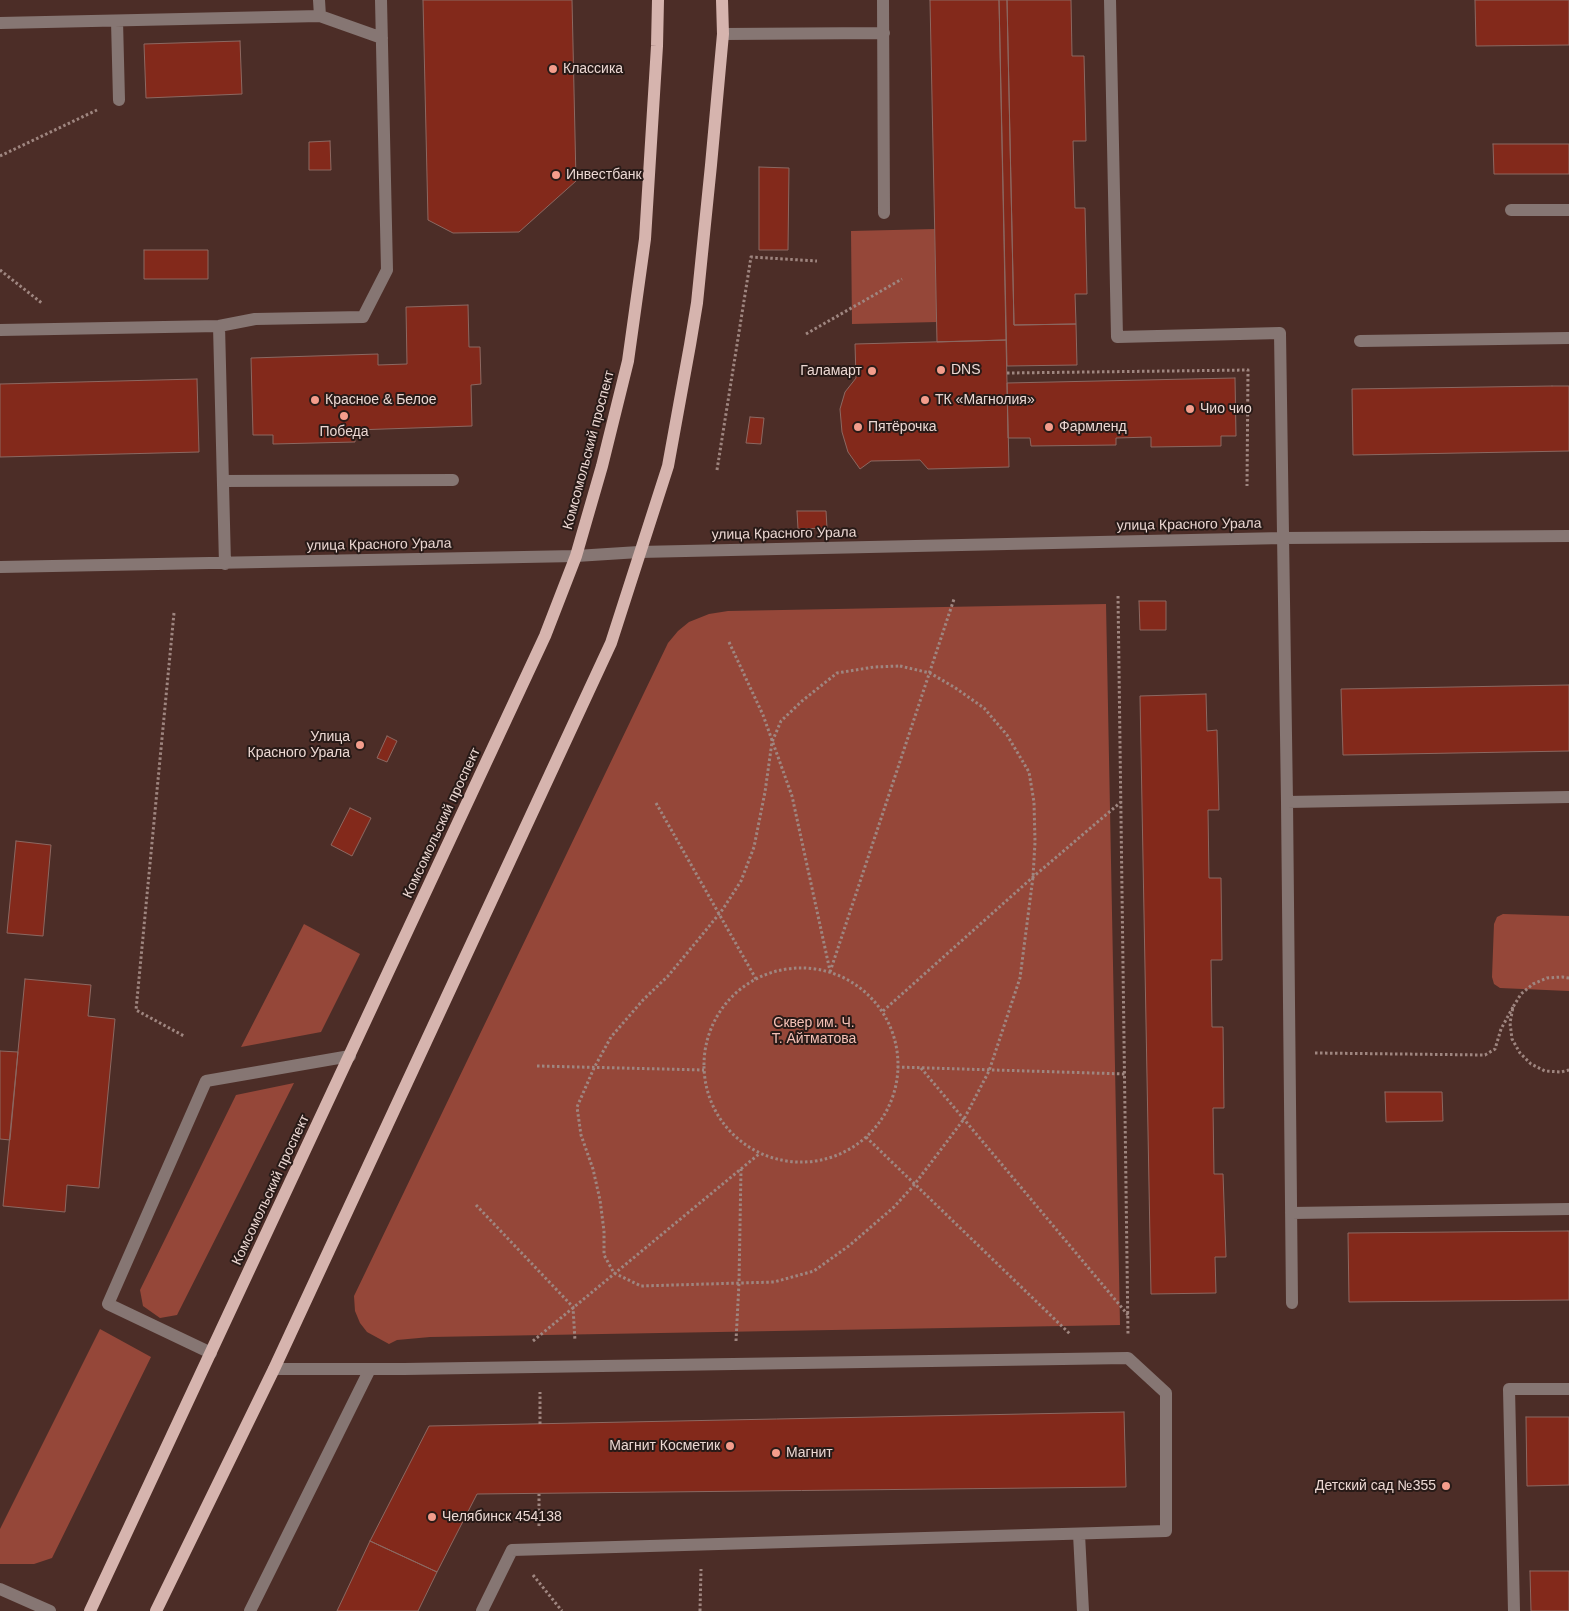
<!DOCTYPE html>
<meta charset="utf-8">
<style>
body{margin:0}
canvas{display:block;background:#4c2d27}
</style>
<canvas width="1569" height="1611"></canvas>
<script>
const context = document.querySelector('canvas').getContext('2d');
context.lineJoin = 'round';
function paint(path, color) { context.fillStyle = color; context.fill(path, 'evenodd'); }
const shape = rows => new Path2D(rows.map(r => 'M' + r).join(''));
function stroke(path, color, width, dash) { context.strokeStyle = color; context.lineWidth = width; context.lineCap = dash ? 'butt' : 'round'; context.setLineDash(dash || []); context.stroke(path); }
function label(font, color, halo, rows, align = 'center') {
  context.font = font + ' Arial,sans-serif'; context.lineWidth = 4; context.setLineDash([]); context.textBaseline = 'middle'; context.strokeStyle = halo; context.fillStyle = color; for (const [text, x, y, turn = 0] of rows) {
    context.save(); context.translate(x, y); context.rotate((+turn || 0) * Math.PI / 180); context.textAlign = isNaN(turn) ? turn : align; if (halo) context.strokeText(text, 0, 0); context.fillText(text, 0, 0); context.restore();
  }
}
const green = shape([
 [935,229,937,322,852,324,851,231],
 [1106,604,1120,1325,430,1337,397,1340,389,1344,367,1332,360,1323,355,1311,354,1296,668,643,678,631,689,622,709,614,728,611],
 [1503,914,1569,916,1569,991,1500,988,1494,984,1492,977,1494,924,1497,917],
 [304,924,360,954,321,1032,241,1047],
 [294,1083,177,1315,160,1318,143,1306,140,1290,236,1095],
 [100,1329,151,1357,52,1558,34,1564,0,1564,0,1529]
]);
const building = shape([
 [423,0,572,0,576,181,519,232,453,233,428,220,423,0],
 [930,0,999,0,1006,340,937,342,930,0],
 [999,0,1007,0,1014,325,1076,324,1077,365,1007,366,999,0],
 [1007,0,1071,0,1072,56,1084,56,1086,141,1073,141,1075,208,1085,208,1087,294,1075,294,1076,324,1014,325,1007,0],
 [1475,0,1569,0,1569,45,1476,46,1475,0],
 [240,41,242,94,146,98,144,44,240,41],
 [330,141,331,170,309,170,309,142,330,141],
 [1493,144,1569,144,1569,174,1494,174,1493,144],
 [759,167,789,168,788,250,759,250,759,167],
 [144,250,208,250,208,279,144,279,144,250],
 [468,305,469,347,480,347,481,384,471,385,472,426,355,430,355,442,273,444,273,435,253,435,251,358,378,354,378,365,407,364,406,307,468,305],
 [1006,340,1009,467,928,469,920,460,871,461,860,469,848,452,842,432,840,409,845,392,856,378,855,344,1006,340],
 [1235,378,1236,436,1221,436,1221,446,1151,447,1151,437,1116,438,1116,445,1031,446,1030,438,1008,438,1007,383,1235,378],
 [197,379,199,452,0,457,0,384,197,379],
 [1552,386,1569,386,1569,451,1353,455,1352,389,1552,386],
 [750,417,764,418,761,444,746,443,750,417],
 [797,511,826,511,827,528,798,529,797,511],
 [1139,601,1166,601,1166,630,1140,630,1139,601],
 [1569,685,1569,751,1343,755,1341,689,1569,685],
 [1206,694,1207,731,1217,730,1219,810,1208,810,1209,878,1221,878,1222,960,1211,960,1212,1027,1223,1027,1224,1108,1213,1108,1214,1174,1223,1174,1226,1257,1215,1257,1216,1293,1151,1294,1140,696,1206,694],
 [387,736,397,741,387,762,377,758,387,736],
 [350,808,371,818,352,856,331,845,350,808],
 [16,841,51,845,43,936,7,933,16,841],
 [25,979,91,985,88,1016,115,1019,99,1188,67,1185,65,1212,3,1206,25,979],
 [0,1051,18,1052,10,1140,0,1139,0,1051],
 [1385,1092,1442,1092,1443,1121,1386,1122,1385,1092],
 [1568,1231,1569,1231,1569,1300,1349,1302,1348,1233,1568,1231],
 [1124,1412,1126,1487,477,1494,437,1572,370,1541,429,1426,1124,1412],
 [1526,1417,1569,1417,1569,1485,1527,1486,1526,1417],
 [370,1541,437,1572,418,1611,337,1611,370,1541],
 [1530,1571,1569,1571,1569,1611,1531,1611,1530,1571]
]);
const path = shape([
 [0,156,97,110],
 [0,270,43,304],
 [806,334,902,279],
 [1007,373,1248,370,1247,486],
 [717,470,751,257,817,261],
 [1118,596,1128,1335],
 [174,613,136,1010,184,1036],
 [729,642,763,715,792,796,830,971],
 [900,666,930,673,954,687,984,708,1007,735,1029,772,1034,802,1035,842,1033,877,1020,978,989,1071,964,1119,914,1185,894,1207,850,1245,814,1271,774,1282,641,1286,614,1273,604,1255,604,1231,600,1200,593,1169,581,1135,577,1107,594,1068,611,1037,643,1000,668,976,702,935,723,909,741,881,754,847,765,792,772,742,781,721,802,701,837,673,874,667,900,666],
 [656,803,756,979],
 '704 1065a97 97 0 1 1 194 0a97 97 0 1 1-194 0Z',
 [830,972,954,599],
 [1569,978,1562,977,1547,978,1533,984,1521,994,1513,1007,1510,1023,1512,1039,1520,1053,1531,1064,1545,1071,1561,1072,1569,1070],
 [883,1011,1033,877,1121,802],
 [1315,1053,1485,1055,1495,1049,1501,1029,1513,1007],
 [537,1066,704,1070],
 [897,1067,1125,1074],
 [921,1068,1128,1315],
 [866,1137,1070,1334],
 [476,1205,573,1307,575,1341],
 [533,1341,759,1154],
 [736,1341,739,1283,741,1169],
 [540,1424,540,1392],
 [539,1526,539,1494],
 [533,1575,562,1611],
 [700,1611,701,1569]
]);
const minor = shape([
 [319,0,320,16],
 [883,0,884,213],
 [1110,0,1117,337,1280,333,1287,802,1292,1303],
 [117,21,119,100],
 [0,23,320,16,382,38],
 [723,34,884,33],
 [1511,210,1569,210],
 [219,326,225,564],
 [0,330,219,326,255,319,363,317,387,270,381,0],
 [1360,341,1569,338],
 [223,481,453,480],
 [0,567,576,556,639,552,1283,538,1569,536],
 [1287,802,1569,797],
 [1291,1213,1569,1209],
 [211,1353,108,1304,206,1081,350,1056],
 [274,1369,404,1369,1128,1358,1166,1393,1166,1531,512,1550,482,1611],
 [1079,1534,1083,1611],
 [0,1589,50,1611],
 [250,1611,370,1369],
 [1514,1611,1509,1389,1569,1389]
]);
const major = shape([
 [90,1611,545,636,576,556,602,466,628,361,645,239,657,46,658,0],
 [156,1611,274,1369,611,643,668,466,690,345,697,303,711,165,723,34,722,0]
]);
const markers = [
 [553,69,5,"#f49d8c"],
 [556,175,5,"#f49d8c"],
 [941,370,5,"#f49d8c"],
 [872,371,5,"#f49d8c"],
 [315,400,5,"#f49d8c"],
 [925,400,5,"#f49d8c"],
 [1190,409,5,"#f49d8c"],
 [344,416,5,"#f49d8c"],
 [858,427,5,"#f49d8c"],
 [1049,427,5,"#f49d8c"],
 [360,745,5,"#f49d8c"],
 [730,1446,5,"#f49d8c"],
 [776,1453,5,"#f49d8c"],
 [1446,1486,5,"#f49d8c"],
 [432,1517,5,"#f49d8c"]
];
const poiNames = [
 ["Классика",563,69],
 ["Инвестбанк",566,175],
 ["DNS",951,370],
 ["Галамарт",862,371,"right"],
 ["Красное & Белое",325,400],
 ["ТК «Магнолия»",935,400],
 ["Чио чио",1200,409],
 ["Пятёрочка",868,427],
 ["Фармленд",1059,427],
 ["Победа",344,432,"center"],
 ["Улица",350,737,"right"],
 ["Красного Урала",350,753,"right"],
 ["Магнит Косметик",720,1446,"right"],
 ["Магнит",786,1453],
 ["Детский сад №355",1436,1486,"right"],
 ["Челябинск 454138",442,1517]
];
const streetNames = [
 ["Комсомольский проспект",589,450,-75],
 ["улица Красного Урала",1189,525,-1],
 ["улица Красного Урала",784,534,-1],
 ["улица Красного Урала",379,545,-1],
 ["Комсомольский проспект",442,823,-65],
 ["Комсомольский проспект",271,1190,-65]
];
const parkNames = [
 ["Сквер им. Ч.",814,1023],
 ["Т. Айтматова",814,1039]
];
paint(green, '#954739');
paint(building, '#83291b');
stroke(building, '#8c6861', 1);
stroke(path, '#9f8680', 3, [2.5, 2.5]);
stroke(minor, '#867673', 12);
stroke(major, '#d6b4ae', 12);
for (const [x, y, r, color] of markers) { const dot = new Path2D(); dot.arc(x, y, r, 0, 2 * Math.PI); context.fillStyle = color; context.fill(dot); stroke(dot, '#281a17', 2); }
label('14px', '#ecd8d3', '#281a17', poiNames, 'left');
label('14px', '#ecd8d3', '#281a17', streetNames);
label('14px', '#f5c1b6', '#281a17', parkNames);
</script>
